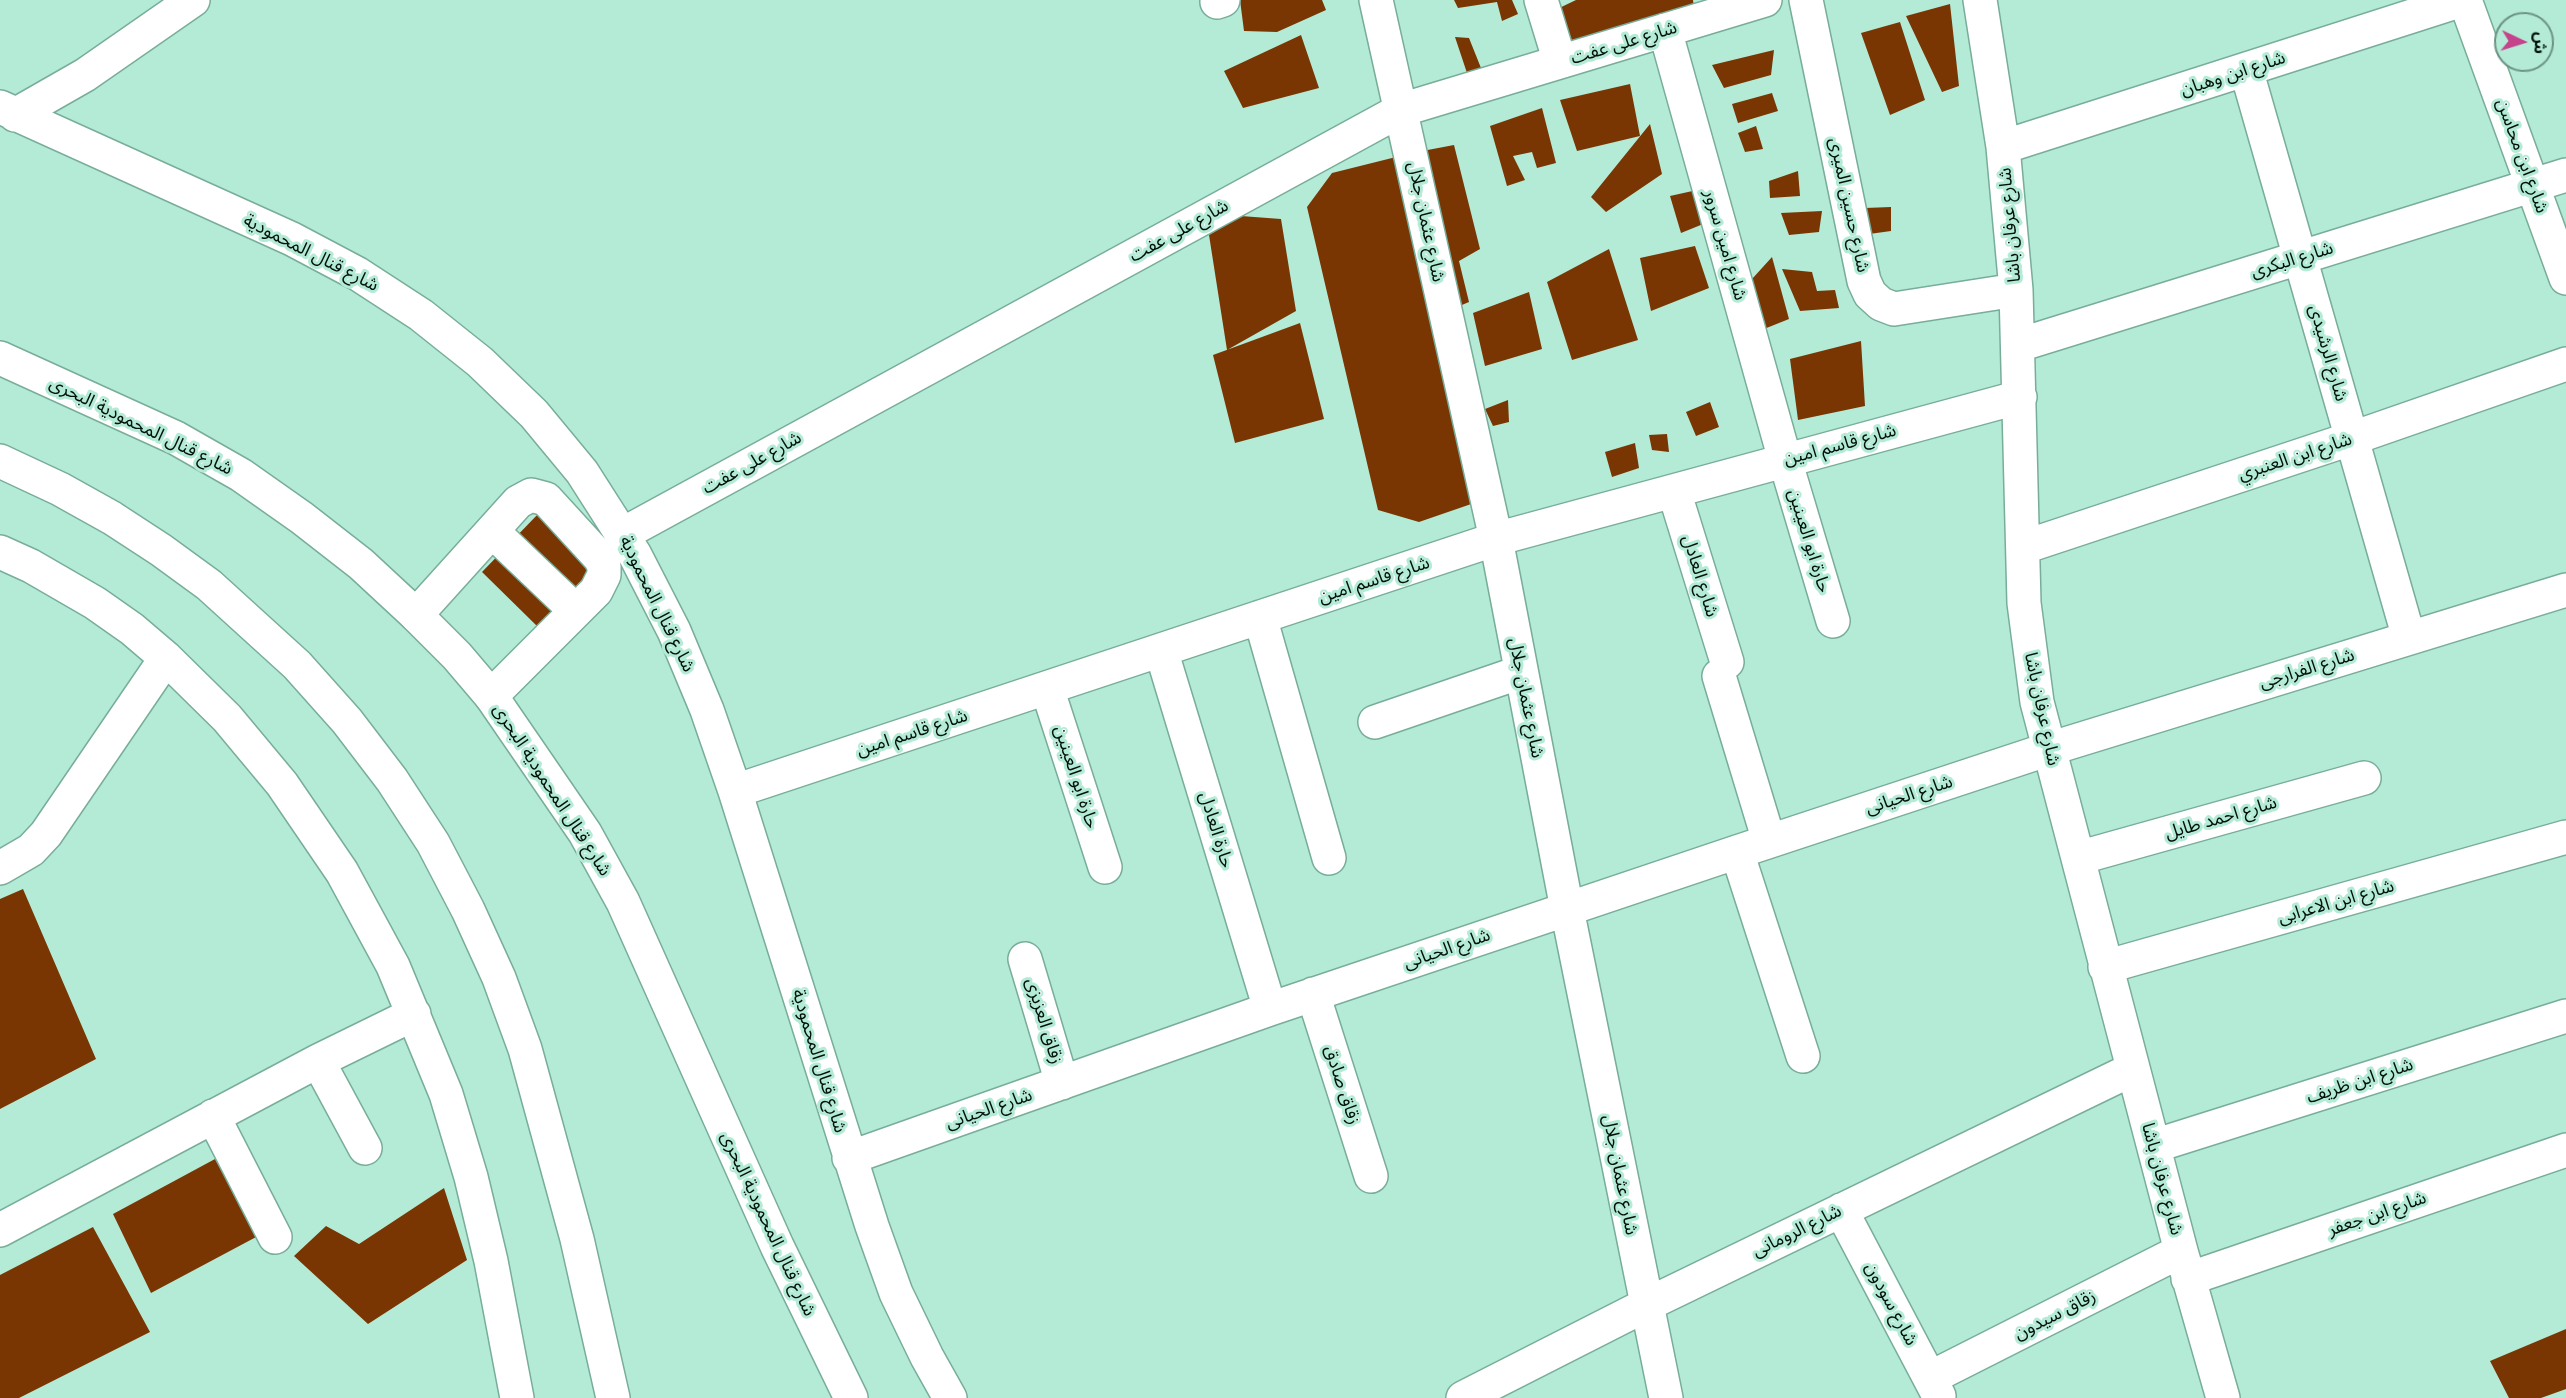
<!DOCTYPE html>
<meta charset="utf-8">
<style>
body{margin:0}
#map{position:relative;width:2566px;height:1398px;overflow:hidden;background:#b4ebd6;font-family:Montserrat,"Noto Sans Arabic",sans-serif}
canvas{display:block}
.north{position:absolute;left:2494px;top:12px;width:60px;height:60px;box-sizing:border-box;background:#b4ebd6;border:2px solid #6c9384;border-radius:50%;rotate:94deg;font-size:16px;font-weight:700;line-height:24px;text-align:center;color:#00100a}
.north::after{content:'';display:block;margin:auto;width:21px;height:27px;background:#c5438b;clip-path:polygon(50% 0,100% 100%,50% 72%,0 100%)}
</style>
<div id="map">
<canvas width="2566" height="1398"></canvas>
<div class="north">ش</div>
</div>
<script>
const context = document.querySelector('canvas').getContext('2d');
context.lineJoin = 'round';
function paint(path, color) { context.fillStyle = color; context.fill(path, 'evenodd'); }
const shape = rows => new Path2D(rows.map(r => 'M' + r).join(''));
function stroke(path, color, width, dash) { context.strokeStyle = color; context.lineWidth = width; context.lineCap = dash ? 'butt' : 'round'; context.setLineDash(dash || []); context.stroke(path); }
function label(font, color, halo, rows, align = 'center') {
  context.font = font + ' Montserrat,"Noto Sans Arabic",sans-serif'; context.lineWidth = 6; context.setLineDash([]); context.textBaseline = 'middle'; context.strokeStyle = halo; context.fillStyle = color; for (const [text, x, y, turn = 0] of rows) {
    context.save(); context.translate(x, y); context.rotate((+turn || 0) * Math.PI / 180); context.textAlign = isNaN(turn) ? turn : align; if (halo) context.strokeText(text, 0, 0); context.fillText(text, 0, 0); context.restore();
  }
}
const building = shape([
 [1240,0,1322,0,1326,10,1277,32,1244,31],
 [1454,0,1512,0,1518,14,1502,21,1497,2,1458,8],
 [1576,0,1693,0,1694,7,1562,57,1553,11],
 [1950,4,1959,86,1942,92,1906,16],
 [1900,22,1925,100,1890,115,1861,33],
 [1301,35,1319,88,1243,108,1224,71],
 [1455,37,1469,38,1483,73,1468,76],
 [1774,50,1771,75,1724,88,1712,65],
 [1630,84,1640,136,1577,151,1560,100],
 [1772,93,1778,111,1738,123,1732,104],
 [1542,108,1556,163,1537,168,1532,152,1513,156,1525,180,1507,186,1490,126],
 [1650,124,1662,174,1606,212,1591,197],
 [1756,126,1763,149,1745,152,1738,133],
 [1454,145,1480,249,1459,261,1469,302,1450,310,1417,152],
 [1396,157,1477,502,1419,522,1378,510,1307,207,1332,173],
 [1798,171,1800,196,1770,198,1769,181],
 [1706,188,1713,220,1681,233,1670,196],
 [1891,207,1891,231,1862,235,1865,208],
 [1822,211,1819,232,1789,235,1781,213],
 [1241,216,1281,219,1296,311,1227,350,1209,235],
 [1695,246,1709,288,1651,311,1640,258],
 [1609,249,1638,340,1572,360,1547,282],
 [1772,257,1789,319,1764,329,1752,279],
 [1782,269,1812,272,1817,291,1835,290,1839,308,1800,311],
 [1529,292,1542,349,1485,366,1473,313],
 [1300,323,1324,419,1235,443,1213,355],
 [1861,341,1865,406,1798,420,1790,359],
 [1508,400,1509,422,1493,426,1485,409],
 [1710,402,1719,427,1696,436,1686,412],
 [1667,434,1669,452,1652,450,1649,435],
 [1635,443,1639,468,1612,477,1605,452],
 [539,513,594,567,538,627,482,572],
 [23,889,96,1059,0,1109,0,899],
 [215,1159,258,1236,151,1293,113,1214],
 [444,1188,467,1260,368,1324,294,1256,326,1226,359,1244],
 [93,1227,150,1332,19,1398,0,1398,0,1275],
 [2566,1329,2566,1389,2541,1398,2509,1398,2490,1361]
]);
const minor = shape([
 [1376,0,1496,539,1567,909,1666,1398],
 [1541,0,1560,62],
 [1806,0,1864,281,1870,294,1881,304,1894,309,2016,290],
 [1980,0,2003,147,2016,290,2024,603,2037,702,2181,1251,2223,1398],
 [2465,0,2566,278],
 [1217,2,1223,0],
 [1665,30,1785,460,1833,621],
 [2246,69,2409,638],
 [0,107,292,239,358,274,421,315,480,362,534,414,582,472,635,555,674,631,707,710,735,791,872,1226,896,1293,927,1357,950,1398],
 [15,115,85,75,193,0],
 [2003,147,2462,0],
 [2019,345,2566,175],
 [1674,491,1727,662],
 [492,531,576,611],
 [623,534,1401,110,1765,0],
 [2024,547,2353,438,2566,364],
 [0,552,31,566,95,603,132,629,166,658,227,718,282,784,342,872,393,966,446,1094,471,1177,491,1261,517,1398],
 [416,615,518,502,531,495,546,499,600,558,604,566,604,575,596,591,491,696],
 [1260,617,1329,858],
 [1161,650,1270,1009],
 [1719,676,1769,841],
 [1047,688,1105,867],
 [1375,722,1521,672],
 [735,791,1496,539,2020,397],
 [1737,852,1803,1056],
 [2078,858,2364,778],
 [0,868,31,850,46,834,166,658],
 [1025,959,1062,1083],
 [2105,967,2566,837],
 [1313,994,1371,1176],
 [318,1061,365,1148],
 [213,1116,275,1237],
 [2154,1146,2566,1016],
 [849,1158,1270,1009,1737,852,2049,749,2566,590],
 [1841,1210,1939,1396],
 [0,1230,318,1061,414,1014],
 [2188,1279,2566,1150],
 [1930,1378,2181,1251],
 [1463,1398,1646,1305,2133,1069]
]);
const major = shape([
 [0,358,176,438,241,475,302,518,361,564,416,615,457,656,491,696,585,833,623,902,777,1246,851,1398],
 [0,461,60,489,112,518,161,550,209,585,297,665,347,721,392,780,433,843,468,910,499,978,525,1049,577,1239,613,1398]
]);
const streetNames = [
 ["شارع على عفت",1624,43,-17],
 ["شارع ابن وهبان",2233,74,-18],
 ["شارع ابن محاسن",2522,156,70],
 ["شارع حسين الميرى",1849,205,78],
 ["شارع عثمان جلال",1426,222,78],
 ["شارع عرفان باشا",2010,225,-95],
 ["شارع على عفت",1179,231,-29],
 ["شارع امين سرور",1725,245,74],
 ["شارع قنال المحمودية",311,253,27],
 ["شارع البكرى",2292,260,-17],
 ["شارع الرشيدى",2328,353,74],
 ["شارع قنال المحمودية البحرى",141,426,26],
 ["شارع قاسم امين",1840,445,-15],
 ["شارع ابن العنبري",2295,457,-18],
 ["شارع على عفت",752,463,-29],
 ["حارة ابو العينين",1809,541,73],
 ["شارع العادل",1700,576,73],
 ["شارع قاسم امين",1374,580,-18],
 ["شارع قنال المحمودية",657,604,64],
 ["شارع الفرارجى",2307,669,-17],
 ["شارع عثمان جلال",1526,698,79],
 ["شارع عرفان باشا",2042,709,78],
 ["شارع قاسم امين",912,733,-18],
 ["حارة ابو العينين",1076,777,72],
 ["شارع قنال المحمودية البحرى",552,790,57],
 ["شارع الحيانى",1909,795,-18],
 ["شارع احمد طايل",2221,818,-16],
 ["حارة العادل",1216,830,73],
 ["شارع ابن الاعرابى",2336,902,-16],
 ["شارع الحيانى",1447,949,-19],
 ["زقاق العزيزى",1044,1021,73],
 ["شارع قنال المحمودية",819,1061,73],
 ["شارع ابن ظريف",2360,1081,-18],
 ["زقاق صادق",1342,1085,72],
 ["شارع الحيانى",989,1109,-19],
 ["شارع عثمان جلال",1620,1175,79],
 ["شارع عرفان باشا",2162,1179,75],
 ["شارع ابن جعفر",2377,1214,-19],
 ["شارع قنال المحمودية البحرى",768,1224,65],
 ["شارع الرومانى",1797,1231,-26],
 ["شارع سودون",1891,1304,62],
 ["زقاق سيدون",2055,1315,-27]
];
paint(building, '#793603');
stroke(minor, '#78ad9a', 36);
stroke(major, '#78ad9a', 36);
stroke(minor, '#fff', 33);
stroke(major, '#fff', 33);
label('18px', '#00100a', '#b4ebd6', streetNames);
</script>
